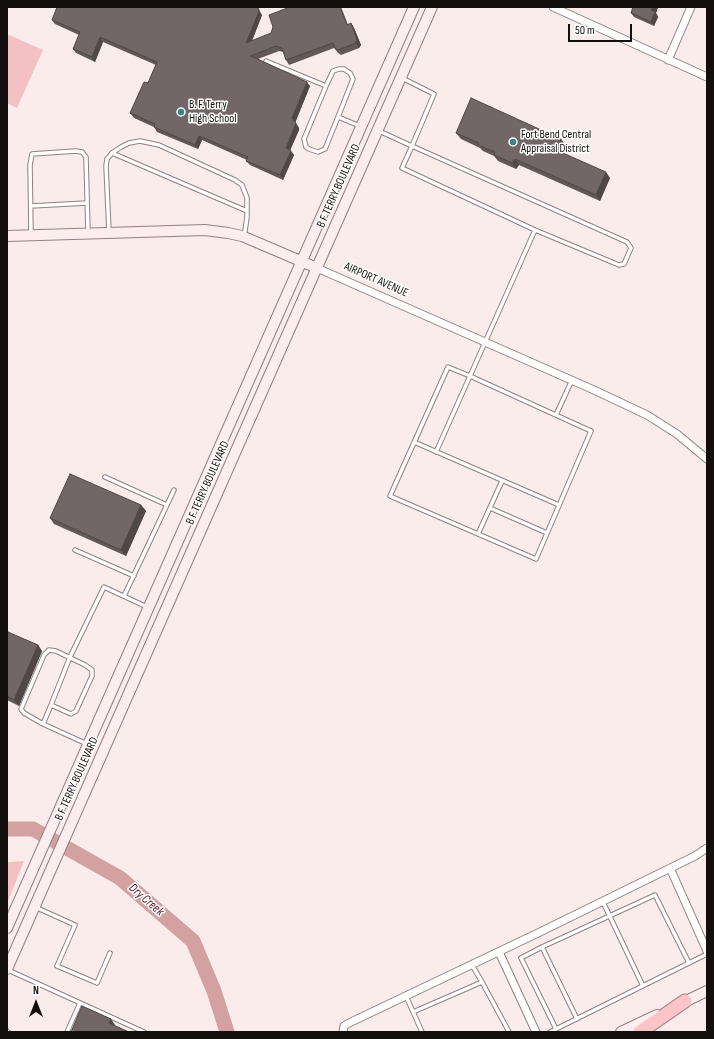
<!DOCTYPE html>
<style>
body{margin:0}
#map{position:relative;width:714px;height:1039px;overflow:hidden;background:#fbecec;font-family:"Sofia Sans Condensed",sans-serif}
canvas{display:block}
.frame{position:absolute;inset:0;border:8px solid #140f0f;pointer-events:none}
.north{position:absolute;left:16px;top:983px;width:40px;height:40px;-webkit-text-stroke:3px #fff;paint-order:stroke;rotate:0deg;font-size:11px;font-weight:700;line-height:16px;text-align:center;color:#140f0f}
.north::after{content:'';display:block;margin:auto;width:14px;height:18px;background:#140f0f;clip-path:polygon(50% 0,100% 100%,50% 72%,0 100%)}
.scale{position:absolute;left:568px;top:24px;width:64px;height:18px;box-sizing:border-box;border:2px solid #140f0f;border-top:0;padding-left:5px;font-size:12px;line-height:14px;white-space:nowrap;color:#140f0f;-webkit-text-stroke:3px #fff;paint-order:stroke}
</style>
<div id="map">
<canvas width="714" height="1039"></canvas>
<div class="frame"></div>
<div class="north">N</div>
<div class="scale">50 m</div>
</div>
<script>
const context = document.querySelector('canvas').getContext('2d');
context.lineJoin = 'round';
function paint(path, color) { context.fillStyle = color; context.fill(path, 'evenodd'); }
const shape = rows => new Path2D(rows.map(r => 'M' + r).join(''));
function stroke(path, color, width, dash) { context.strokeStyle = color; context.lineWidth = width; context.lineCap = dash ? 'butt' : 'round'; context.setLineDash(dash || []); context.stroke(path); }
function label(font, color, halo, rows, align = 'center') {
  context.font = font + ' "Sofia Sans Condensed",sans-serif'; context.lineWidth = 3; context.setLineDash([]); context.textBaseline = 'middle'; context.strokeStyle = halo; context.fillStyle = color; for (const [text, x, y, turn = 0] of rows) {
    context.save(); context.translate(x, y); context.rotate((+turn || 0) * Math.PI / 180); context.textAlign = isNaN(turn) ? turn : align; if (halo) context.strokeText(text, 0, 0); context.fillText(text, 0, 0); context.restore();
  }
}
const green = shape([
 [7,34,43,50,17,108,7,103],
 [24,861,7,904,7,862]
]);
const river = shape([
 [7,829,33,829,120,878,193,941,214,991,227,1032]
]);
const lane = shape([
 [266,61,326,86],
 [338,117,325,149,318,152,309,149,306,147,304,139,326,86,333,71,339,69,344,69,350,73,353,79,338,117,360,126],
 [379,131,412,146,434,94,402,78],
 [412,146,627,242,631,248,624,264,619,265,535,230,402,168,412,146],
 [112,153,247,211],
 [31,206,87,203],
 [109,232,106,166,107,159,112,153,121,147,129,143,140,141,159,145,235,180,242,185,247,198,247,217,245,231,242,236],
 [31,234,30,165,32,154,76,151,82,152,86,157,88,232],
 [556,415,572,380],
 [414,442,559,505],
 [436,452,470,376,448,367,390,496,536,559,591,431,470,376,535,230],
 [105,477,167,505],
 [490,508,547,533],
 [478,534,502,481],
 [75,550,134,576],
 [124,596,174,490],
 [51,705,70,657,104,587,147,607],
 [43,724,51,705,71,714,76,711,92,676,92,670,85,665,56,651,49,650,44,655,21,709,24,713,43,724,87,744],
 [603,902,643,986],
 [35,907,75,925,57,966,97,983,110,953],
 [542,947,655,895,689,963],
 [472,965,482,982],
 [8,970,144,1032],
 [406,996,422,1032],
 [413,1012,482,982,509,1032],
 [556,1029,521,958,542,947,577,1019],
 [7,1031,8,1032],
 [67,1032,80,1003],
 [550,1032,707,954]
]);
const street = shape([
 [553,7,707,77],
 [668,60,691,7],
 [317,268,594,390,647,415,677,434,707,459],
 [670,868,707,951],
 [499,952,536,1032],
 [343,1032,344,1026,349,1023,538,933,695,856,707,848]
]);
const secondary = shape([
 [7,236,205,230,228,233,242,236,317,268],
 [7,928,414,7],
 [7,969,432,7],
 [680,1004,707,991],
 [621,1032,657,1015]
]);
const highway = shape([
 [640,1032,685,1001]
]);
const wall = shape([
 [633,7,658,7,656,13,658,17,654,26,634,17,631,13],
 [91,8,262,15,252,41,348,25,351,23,354,28,361,45,359,48,341,55,338,53,334,48,289,65,286,60,283,52,279,51,258,59,310,86,295,123,299,128,299,130,290,150,294,155,283,180,250,165,246,161,247,160,202,140,198,149,157,132,154,127,134,118,130,113,148,83,156,65,103,42,95,62,76,53,73,49,79,35,55,24,52,20],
 [456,133,561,139,565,145,562,153,610,178,600,201,519,165,516,169,498,161,494,156,483,151,480,148,461,139],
 [141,505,146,511,126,556,54,524,50,518],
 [7,635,38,645,42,651,19,706,7,700]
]);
const shadedWall = shape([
 [340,7,341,7,350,30,347,25],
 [653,7,658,7,656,13,658,17,654,26,651,22,651,10],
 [258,8,262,15,249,48,246,43],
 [351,23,354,28,361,45,359,48,356,43],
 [100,37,103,42,95,62,92,57],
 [307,82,310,86,295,123,292,118],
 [296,123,299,128,299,130,289,153,286,148],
 [199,136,202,140,198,149,195,145],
 [561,139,565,145,560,156,556,150],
 [291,151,294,155,283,180,280,175],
 [515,159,519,165,516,169,512,163],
 [606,172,610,178,600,201,596,195],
 [141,505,146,511,126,556,121,550],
 [38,645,42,651,19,706,14,700],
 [111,1019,115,1025,113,1029,109,1023]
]);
const building = shape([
 [57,7,88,7,91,8,92,7,256,7,258,8,259,10,258,14,246,43,271,33,273,27,269,15,290,7,340,7,347,25,351,23,357,40,356,43,338,50,335,48,333,43,286,60,282,48,276,46,251,56,307,82,292,118,296,123,295,126,286,148,291,151,280,175,246,161,248,157,199,136,195,145,154,127,155,124,130,113,144,82,148,83,157,62,100,37,92,57,73,49,80,32,52,20,57,7],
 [633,7,653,7,651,10,655,12,651,22,631,13,633,7],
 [471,98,561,139,556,150,606,172,596,195,515,159,512,163,494,155,495,152,478,145,479,143,456,133,471,98],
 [70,474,141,505,121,550,50,518,70,474],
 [8,632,38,645,14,700,7,696,7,635,8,632],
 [82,1006,111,1019,109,1023,129,1032,71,1032,82,1006]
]);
const markers = [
 [181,112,4,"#3b8485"],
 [513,142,4,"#3b8485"]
];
const poiNames = [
 ["B. F. Terry",189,105],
 ["High School",189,119],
 ["Fort Bend Central",521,135],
 ["Appraisal District",521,149]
];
const streetNames = [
 ["B F TERRY BOULEVARD",339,186,-66],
 ["AIRPORT AVENUE",376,280,24],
 ["B F TERRY BOULEVARD",208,483,-66],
 ["B F TERRY BOULEVARD",77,779,-66]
];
const waterNames = [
 ["Dry Creek",146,900,41]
];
paint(green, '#f3c1c3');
stroke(river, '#d4a1a3', 15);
stroke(lane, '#8f8282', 5.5);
stroke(street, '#8f8282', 9);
stroke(secondary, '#8f8282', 12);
stroke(highway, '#ab8586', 15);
stroke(lane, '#fff', 3.5);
stroke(street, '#fff', 7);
stroke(secondary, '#feedee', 10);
stroke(highway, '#fcc4c6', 13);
paint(wall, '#625858');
paint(shadedWall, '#504747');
paint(building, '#726666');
stroke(building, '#504747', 1);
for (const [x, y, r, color] of markers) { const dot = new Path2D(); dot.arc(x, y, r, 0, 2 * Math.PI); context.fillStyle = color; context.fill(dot); stroke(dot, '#fff', 1.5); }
label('12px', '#140f0f', '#fff', poiNames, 'left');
label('12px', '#140f0f', '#fff', streetNames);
label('italic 13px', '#53161e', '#fff', waterNames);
</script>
